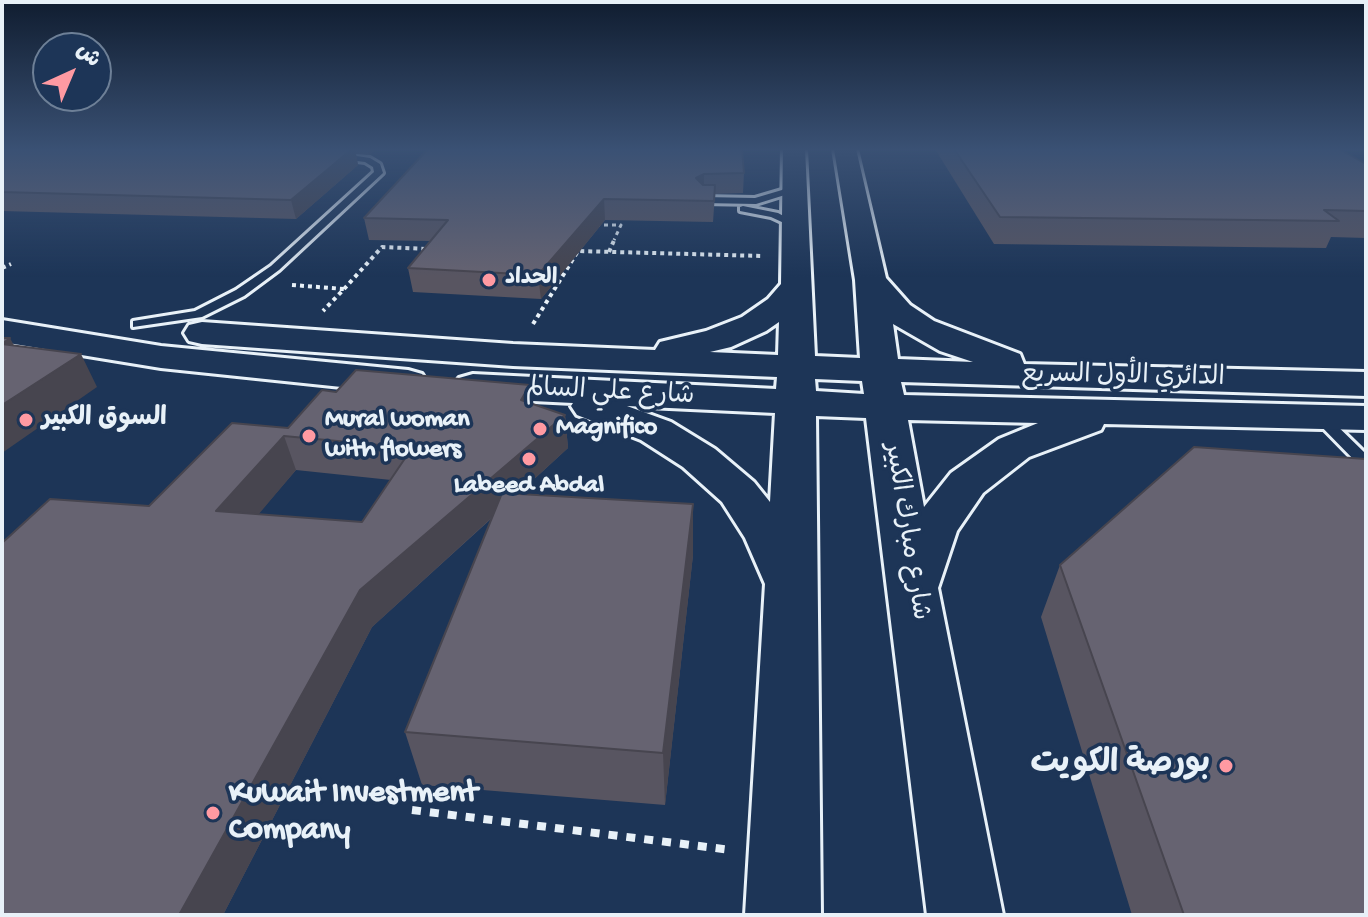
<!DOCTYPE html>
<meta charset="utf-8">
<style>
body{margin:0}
#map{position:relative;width:1368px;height:917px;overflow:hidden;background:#1d3557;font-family:"Gochi Hand","Playpen Sans Arabic",sans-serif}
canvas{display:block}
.frame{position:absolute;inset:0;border:4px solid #e8f1f8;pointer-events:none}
.north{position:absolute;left:32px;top:32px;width:80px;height:80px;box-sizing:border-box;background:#1d3557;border:2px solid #6e8097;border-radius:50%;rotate:44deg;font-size:22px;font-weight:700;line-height:32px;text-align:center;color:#e8f1f8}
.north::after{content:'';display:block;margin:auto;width:28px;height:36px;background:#ff9aa2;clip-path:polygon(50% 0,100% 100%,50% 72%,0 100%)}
</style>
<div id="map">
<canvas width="1368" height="917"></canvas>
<div class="frame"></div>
<div class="north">ش</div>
</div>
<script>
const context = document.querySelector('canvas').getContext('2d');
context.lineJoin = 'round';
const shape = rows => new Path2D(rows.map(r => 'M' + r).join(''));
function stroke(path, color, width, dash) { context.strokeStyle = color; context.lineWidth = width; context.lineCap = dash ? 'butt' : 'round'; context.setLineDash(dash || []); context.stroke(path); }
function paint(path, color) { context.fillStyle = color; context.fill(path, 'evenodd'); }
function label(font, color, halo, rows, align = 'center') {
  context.font = font + ' "Gochi Hand","Playpen Sans Arabic",sans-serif'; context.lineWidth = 7; context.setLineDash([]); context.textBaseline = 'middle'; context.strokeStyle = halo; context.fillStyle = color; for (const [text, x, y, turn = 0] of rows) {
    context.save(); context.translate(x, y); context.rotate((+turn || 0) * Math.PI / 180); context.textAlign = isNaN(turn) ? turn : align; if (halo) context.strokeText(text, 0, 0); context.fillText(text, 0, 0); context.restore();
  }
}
const pathFar2 = shape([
 [596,225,621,225,614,240]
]);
const pathFar1 = shape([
 [609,252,615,238],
 [2,268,11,264],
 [292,285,344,289,323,311],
 [344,289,382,247,428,249],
 [533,324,578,251,763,256]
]);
const path = shape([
 [412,810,731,850]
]);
const service = shape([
 [337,153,370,158,380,164,383,173,279,270,244,296,202,317,133,327,133,321,195,311,236,290,271,266,374,172,373,167,365,162,334,158,333,156,337,153],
 [793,180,801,182,788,194,756,204,704,203,699,200,704,197,755,198,782,190,793,180],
 [743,206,778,213,802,226,797,229,771,217,740,211,740,207,743,206],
 [1320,413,1325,414,1366,454,1366,468,1360,466,1315,420,1313,417,1320,413]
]);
const primary = shape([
 [783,149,805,149,815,356,860,358,855,280,834,149,856,149,886,278,910,305,934,321,1020,354,1024,364,1366,372,1366,396,901,382,904,395,1366,406,1366,430,1104,424,1101,430,1029,457,983,493,957,531,938,588,1003,915,927,915,866,418,816,416,821,915,745,915,765,584,745,538,722,502,683,467,641,440,577,415,571,406,573,403,473,398,459,394,453,386,459,378,473,374,776,389,777,377,513,366,202,344,189,341,184,333,189,325,202,322,513,344,655,350,660,342,706,331,742,317,768,299,781,284,783,149],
 [779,322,778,355,710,352,731,347,766,331,779,322],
 [893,324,940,351,973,362,898,359,893,324],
 [815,379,862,381,864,394,816,391,815,379],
 [627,406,775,413,770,502,754,482,715,449,671,422,627,406],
 [908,420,1038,423,999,439,951,473,924,507,908,420],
 [2,320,161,346,408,370,422,374,427,382,422,390,408,394,161,368,2,342,2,320]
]);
const wall = shape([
 [2,149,377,149,369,155,356,154,358,165,296,219,2,211],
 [428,149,744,173,743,193,715,194,713,222,605,220,541,299,413,292,408,268,430,241,369,240,364,218],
 [935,149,1339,149,1366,164,1366,238,1331,237,1326,248,994,244],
 [532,404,565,415,568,448,518,494,693,555,665,805,422,785,405,732,492,518,372,627,223,915,2,915,149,506,288,428],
 [296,470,391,480,362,522,258,514],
 [1060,565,1366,915,1132,915,1041,617]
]);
const shadedWall = shape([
 [352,149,355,149,358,165,296,219,291,200],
 [368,149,377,149,369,155],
 [704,174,704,194,696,178],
 [604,199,605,220,541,299,538,275],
 [10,338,27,370,2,344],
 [81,354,97,387,2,453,2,405],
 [530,385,534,418,521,400],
 [565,415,568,448,372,627,223,915,179,915,360,590],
 [284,436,296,470,231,547,216,511],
 [693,504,693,555,665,805,663,753]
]);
const building = shape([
 [2,149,352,149,291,200,2,192,2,149],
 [428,149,742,149,744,173,704,174,696,178,703,185,715,185,714,201,604,199,538,275,408,268,448,220,364,218,428,149],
 [954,149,1339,149,1366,164,1366,211,1324,210,1339,221,1000,217,954,149],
 [2,338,10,338,2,344,81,354,2,405,2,338],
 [356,370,530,385,521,400,565,415,360,590,179,915,2,915,2,543,50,499,149,506,232,423,288,428,322,390,336,392,356,370],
 [284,436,412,448,362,522,216,511,284,436],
 [1194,447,1366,459,1366,915,1184,915,1060,565,1194,447],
 [502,493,693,504,663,753,405,732,502,493]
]);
const markers = [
 [489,280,8,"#ff9aa2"],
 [26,420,8,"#ff9aa2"],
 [540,429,8,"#ff9aa2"],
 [309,436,8,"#ff9aa2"],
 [529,459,8,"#ff9aa2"],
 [1226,766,8,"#ff9aa2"],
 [213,813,8,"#ff9aa2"]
];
const farPoinames = [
 ["الحداد",505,280]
];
const streetNames = [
 ["الدائري الأول السريع",1123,378,1],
 ["شارع علي السالم",610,394,3],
 ["شارع مبارك الكبير",905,532,81]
];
const poiNames = [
 ["السوق الكبير",42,420],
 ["Mural woman",325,421],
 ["with flowers",325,451],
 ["Magnifico",556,429],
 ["Labeed Abdal",529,487,"center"]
];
const nearPoinames = [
 ["بورصة الكويت",1210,766],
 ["Kuwait Investment",229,795,"left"],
 ["Company",229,832,"left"]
];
stroke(service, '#e8f1f8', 6);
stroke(primary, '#e8f1f8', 6);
stroke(pathFar2, '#e8f1f8', 3, [4, 4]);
stroke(pathFar1, '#e8f1f8', 4, [4, 4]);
stroke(path, '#e8f1f8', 8, [9, 9]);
paint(service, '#1d3557');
paint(primary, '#1d3557');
paint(wall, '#585561');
paint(shadedWall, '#47454f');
paint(building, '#666371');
stroke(building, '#47454f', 2);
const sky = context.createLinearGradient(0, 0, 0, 277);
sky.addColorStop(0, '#101d30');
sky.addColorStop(0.54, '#3a5174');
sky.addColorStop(1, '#3a517400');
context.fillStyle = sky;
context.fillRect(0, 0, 1368, 277);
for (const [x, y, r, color] of markers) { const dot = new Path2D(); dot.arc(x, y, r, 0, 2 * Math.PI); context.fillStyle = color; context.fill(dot); stroke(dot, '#1d3557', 3); }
label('bold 22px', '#e8f1f8', '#1d3557', farPoinames, 'left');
label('26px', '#e8f1f8', '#1d3557', streetNames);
label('bold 26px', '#e8f1f8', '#1d3557', poiNames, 'left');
label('bold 32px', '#e8f1f8', '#1d3557', nearPoinames, 'right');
</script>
